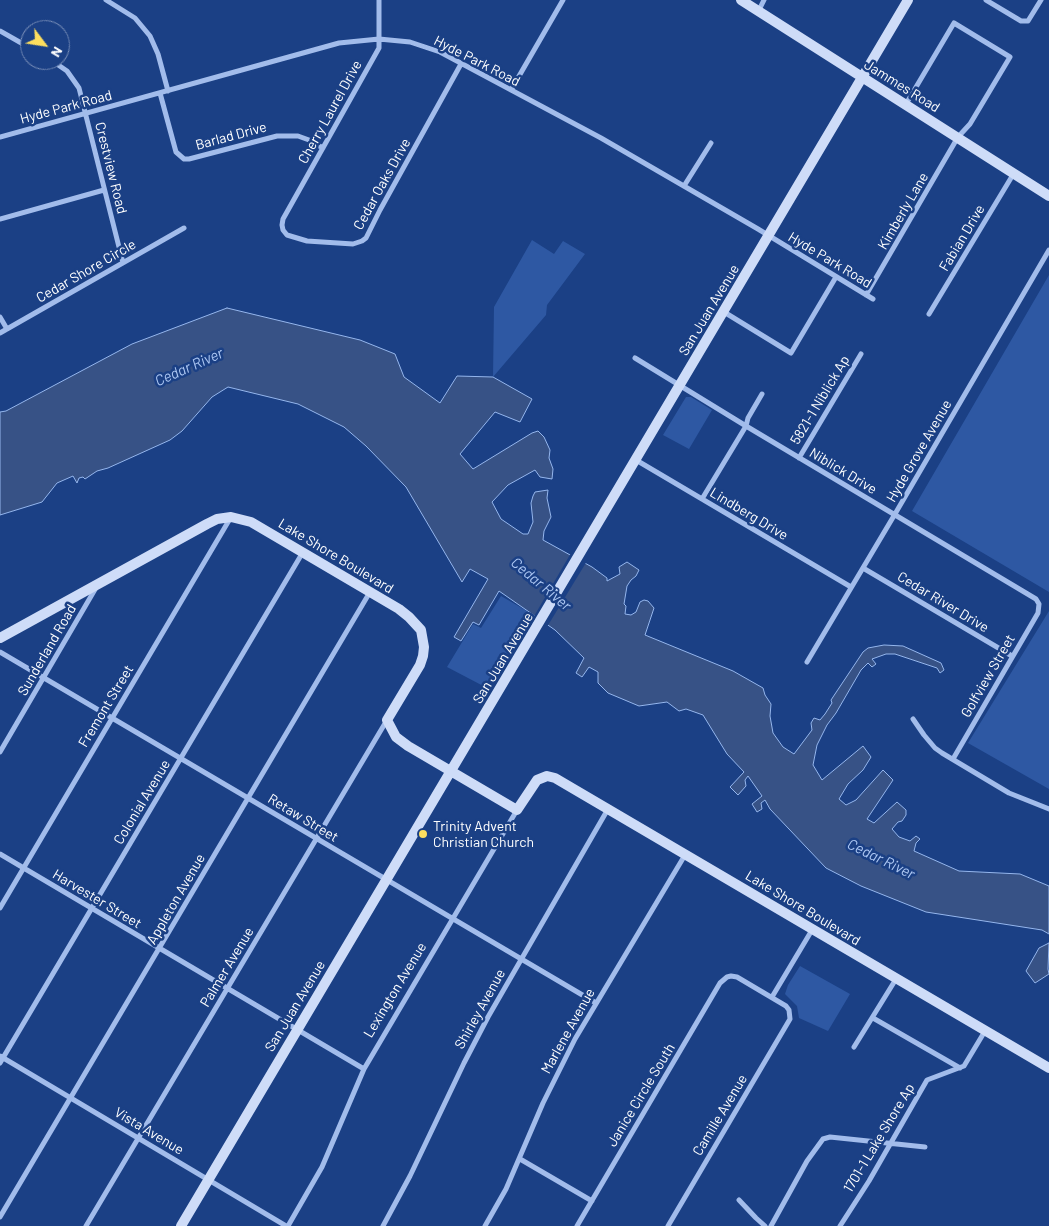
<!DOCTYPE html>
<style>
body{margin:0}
#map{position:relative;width:1049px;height:1226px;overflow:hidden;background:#1b4085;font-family:Barlow,sans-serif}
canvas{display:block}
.north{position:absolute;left:20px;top:20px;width:50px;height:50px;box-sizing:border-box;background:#1b4085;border:1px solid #768cb6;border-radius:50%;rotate:121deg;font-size:14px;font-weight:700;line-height:20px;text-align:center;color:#fff}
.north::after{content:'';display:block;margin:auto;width:18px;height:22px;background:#fdde5e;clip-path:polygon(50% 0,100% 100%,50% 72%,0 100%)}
</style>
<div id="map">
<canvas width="1049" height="1226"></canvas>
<div class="north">N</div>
</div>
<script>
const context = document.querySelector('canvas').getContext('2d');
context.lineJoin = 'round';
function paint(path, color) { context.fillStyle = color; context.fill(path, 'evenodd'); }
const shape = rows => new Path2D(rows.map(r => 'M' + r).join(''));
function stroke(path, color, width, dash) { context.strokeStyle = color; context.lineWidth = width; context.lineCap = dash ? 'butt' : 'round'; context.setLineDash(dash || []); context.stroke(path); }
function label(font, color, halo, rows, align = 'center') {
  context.font = font + ' Barlow,sans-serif'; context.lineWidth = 5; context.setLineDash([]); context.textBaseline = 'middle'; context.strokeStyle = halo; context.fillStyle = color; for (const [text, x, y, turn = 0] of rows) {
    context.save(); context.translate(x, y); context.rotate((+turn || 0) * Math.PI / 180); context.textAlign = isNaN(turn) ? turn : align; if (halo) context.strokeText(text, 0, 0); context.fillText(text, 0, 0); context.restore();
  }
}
const green = shape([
 [532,240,554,254,563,241,585,254,547,305,546,315,493,377,494,307],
 [1049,275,1049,592,912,511],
 [686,397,691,397,712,410,689,449,663,435],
 [501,596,527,611,526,615,530,620,489,689,447,667,473,624,481,628],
 [1049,611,1049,789,968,743],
 [800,966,850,994,828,1031,799,1018,797,1006,785,994,788,985]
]);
const water = shape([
 [227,308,360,340,395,354,404,377,440,403,457,376,493,377,532,399,520,422,495,412,460,454,473,469,532,433,538,431,544,437,550,450,549,458,553,469,552,479,540,477,535,470,508,485,492,502,501,519,523,534,528,534,533,522,531,503,533,496,535,492,548,490,547,498,551,517,544,531,543,540,592,567,607,578,607,581,620,574,619,567,627,562,639,570,636,576,631,580,627,586,624,604,626,606,625,614,631,615,636,612,640,602,644,600,648,601,654,608,645,635,733,671,763,688,765,695,771,704,770,716,773,733,783,747,794,754,812,730,811,723,814,718,820,720,825,714,832,703,831,700,863,652,868,648,884,645,903,646,941,663,944,670,940,673,937,668,895,654,886,654,872,659,876,664,872,667,868,663,861,670,836,713,827,725,817,745,813,765,822,780,863,746,871,757,863,770,848,784,839,799,846,805,856,800,883,770,893,780,867,819,874,823,897,802,906,810,906,815,902,821,898,822,892,829,899,837,910,841,916,836,920,839,916,843,914,851,959,871,1020,874,1049,886,1049,934,1042,930,926,912,861,886,826,868,770,809,765,800,761,803,762,809,757,812,752,804,762,796,748,776,745,780,746,786,738,795,730,787,744,772,727,754,703,715,686,709,679,711,667,702,639,706,608,693,598,683,598,672,589,667,582,677,576,673,584,658,555,630,499,591,479,625,473,622,461,641,454,637,488,579,470,569,462,582,406,487,366,446,344,427,298,404,228,387,212,397,182,431,170,440,108,468,97,471,85,479,83,477,79,478,77,483,73,476,57,483,42,502,0,515,0,412,6,411,132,344,227,308],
 [1049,943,1048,969,1049,974,1035,983,1026,971,1039,948,1049,943]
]);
const pier = shape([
 [571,553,587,561,547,627,533,618]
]);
const street = shape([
 [106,0,135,18,150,36,158,54,168,91],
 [379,0,379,48,283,219,282,225,283,230,287,235,307,241,353,244,362,241,366,238,380,210,461,64],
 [986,0,1021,21,1028,21,1041,0],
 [759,10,764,0],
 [0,31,30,48],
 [51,60,67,71,79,88,123,263],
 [511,90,563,0],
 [160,93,176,152,184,159,189,159,277,136,298,136,309,140,323,148],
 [0,137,339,43,379,39,410,42,440,52,601,138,758,229,873,299],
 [684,186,711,143],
 [0,219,104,190],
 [866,295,958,137,970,124,1010,57,954,23,906,104],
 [724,312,791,353,836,277],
 [929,314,1014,173],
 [0,317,7,329],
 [0,333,184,228],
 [635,358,746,426,1036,599,1039,604,1038,613,953,759],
 [799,458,861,354],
 [636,460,851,587],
 [702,499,746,426,748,418,762,394],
 [863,568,1012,656],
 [0,652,596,1003],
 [807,662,895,514,1049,250],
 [913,719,924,735,935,748,942,753,1009,793,1049,809],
 [0,752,97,586],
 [0,854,364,1069],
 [0,908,231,517],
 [772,997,812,930],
 [873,1018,960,1068],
 [854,1047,896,979],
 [0,1056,286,1226],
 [0,1063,303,552],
 [520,1159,592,1201],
 [739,1200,756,1218,765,1226],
 [0,1217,370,592],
 [86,1226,387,720],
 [288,1226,322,1167,364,1069,517,810],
 [383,1226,410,1176,464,1063,488,1017,608,809],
 [485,1226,506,1189,543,1103,575,1039,685,855],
 [577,1226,720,983,727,977,731,976,737,977,786,1006,789,1010,790,1019,668,1226],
 [771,1226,807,1161,823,1139,830,1137,925,1147],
 [840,1226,869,1181,927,1080,964,1066,985,1031]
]);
const secondary = shape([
 [741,0,1049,196],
 [0,638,207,524,217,519,231,517,251,522,399,609,409,617,421,630,424,647,423,656,420,665,387,720,396,737,408,746,517,810,537,780,547,776,555,778,1049,1068],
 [181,1226,908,0]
]);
const markers = [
 [423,834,5,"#fdde5e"]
];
const streetNames = [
 ["Hyde Park Road",477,61,27],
 ["Jammes Road",902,86,32],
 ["Hyde Park Road",66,107,-15],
 ["Cherry Laurel Drive",330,112,-61],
 ["Barlad Drive",231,136,-15],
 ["Crestview Road",111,168,76],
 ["Cedar Oaks Drive",382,184,-61],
 ["Kimberly Lane",903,211,-60],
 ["Fabian Drive",962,238,-59],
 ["Hyde Park Road",830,260,31],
 ["Cedar Shore Circle",86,271,-30],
 ["San Juan Avenue",709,310,-59],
 ["5821-1 Niblick Ap",820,400,-59],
 ["Hyde Grove Avenue",919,451,-60],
 ["Niblick Drive",843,471,31],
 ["Lindberg Drive",749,514,31],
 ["Lake Shore Boulevard",336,556,31],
 ["Cedar River Drive",943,602,31],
 ["Sunderland Road",47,650,-60],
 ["San Juan Avenue",503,658,-59],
 ["Golfview Street",988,676,-60],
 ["Fremont Street",106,706,-59],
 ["Colonial Avenue",142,802,-59],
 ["Retaw Street",303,818,31],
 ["Harvester Street",97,899,31],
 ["Appleton Avenue",176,899,-60],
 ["Lake Shore Boulevard",803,908,31],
 ["Palmer Avenue",227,967,-59],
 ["Lexington Avenue",395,990,-59],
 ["San Juan Avenue",295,1006,-59],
 ["Shirley Avenue",480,1009,-61],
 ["Marlene Avenue",568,1031,-61],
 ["Janice Circle South",641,1095,-59],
 ["Camille Avenue",720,1115,-59],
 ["Vista Avenue",149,1131,31],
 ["1701-1 Lake Shore Ap",879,1138,-59]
];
const poiNames = [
 ["Trinity Advent",433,826],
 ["Christian Church",433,842]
];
const waterNames = [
 ["Cedar River",189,367,-24],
 ["Cedar River",541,584,40],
 ["Cedar River",881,859,26]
];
paint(green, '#2e58a3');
paint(water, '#375286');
stroke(water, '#95b6ed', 1);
paint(pier, '#1b4085');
stroke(street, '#a2bceb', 5);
stroke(secondary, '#cedcf8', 10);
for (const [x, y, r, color] of markers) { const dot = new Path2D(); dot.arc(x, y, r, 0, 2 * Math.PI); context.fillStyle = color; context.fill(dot); stroke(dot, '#1b4085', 2); }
label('14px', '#fff', '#1b4085', streetNames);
label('14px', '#fff', '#1b4085', poiNames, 'left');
label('italic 15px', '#adc7f3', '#1b4085', waterNames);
</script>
